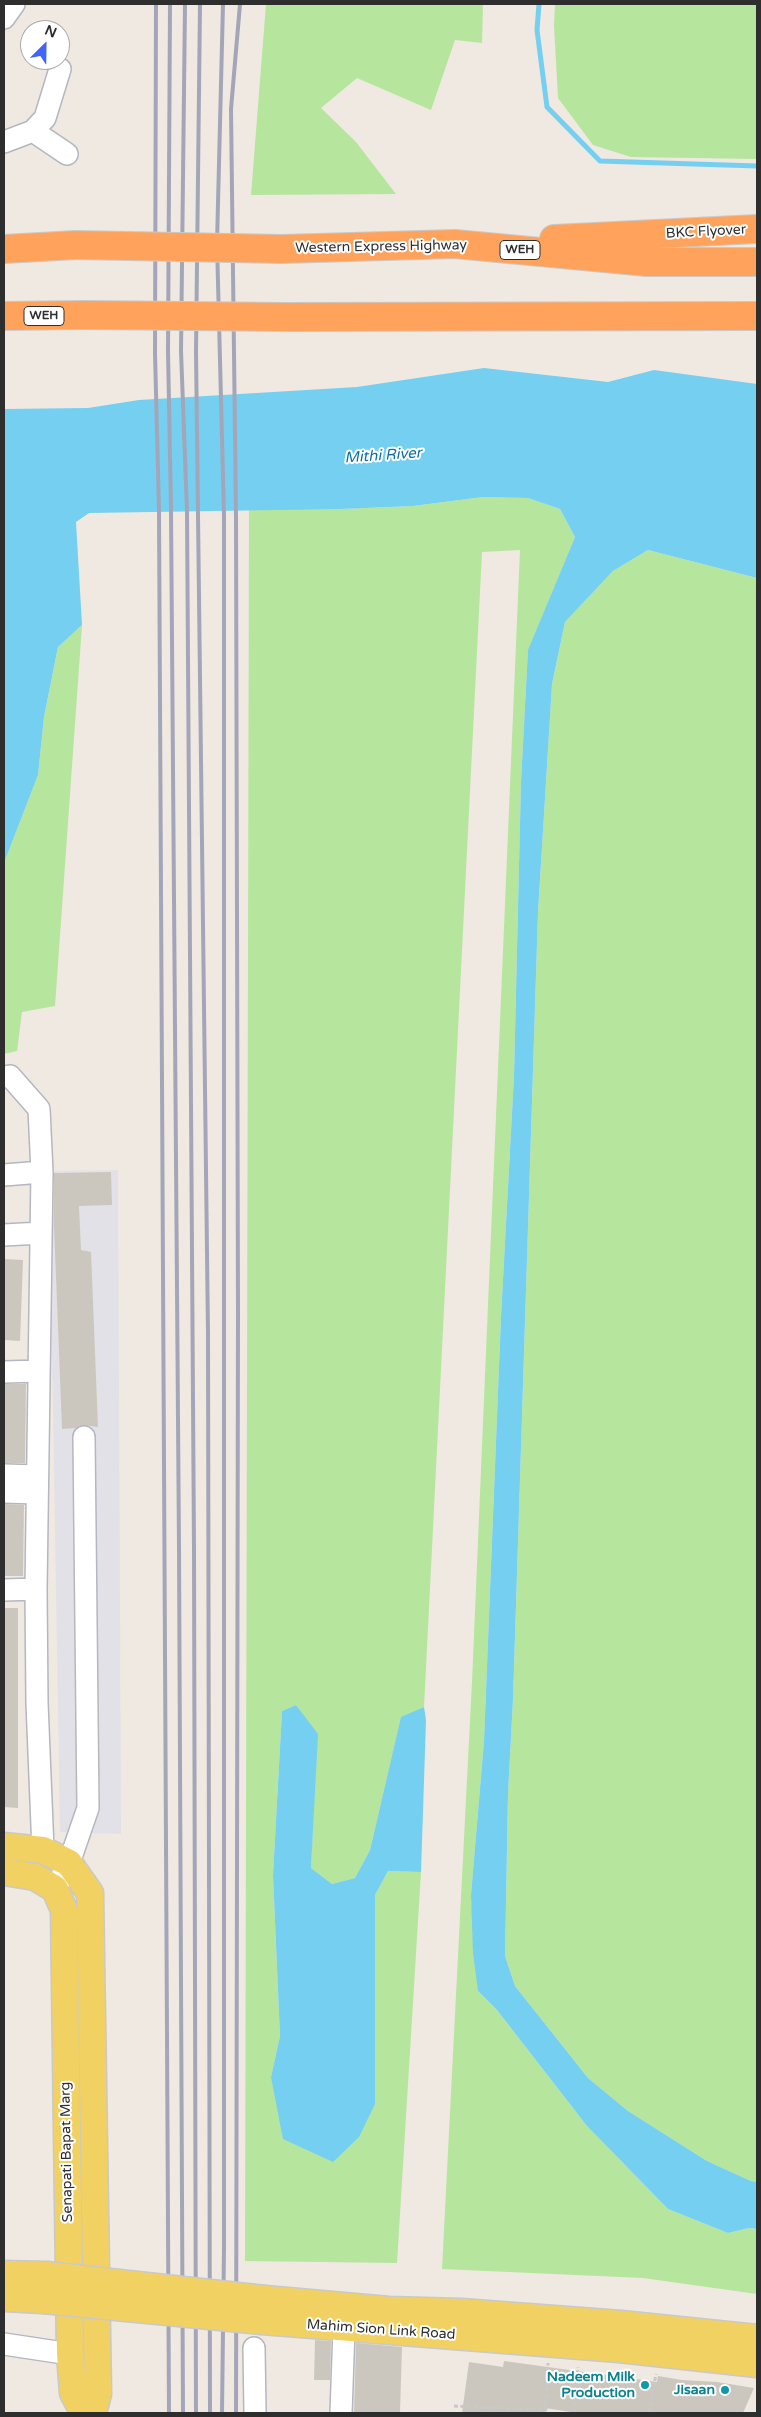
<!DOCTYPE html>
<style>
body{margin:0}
#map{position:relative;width:761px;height:2417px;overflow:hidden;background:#efe9e1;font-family:"Varela Round",sans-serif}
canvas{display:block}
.frame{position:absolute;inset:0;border:5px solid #2e2e2e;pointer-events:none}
.north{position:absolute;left:20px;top:20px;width:50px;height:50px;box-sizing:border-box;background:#fff;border:1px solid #ababab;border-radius:50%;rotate:23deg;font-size:14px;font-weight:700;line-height:20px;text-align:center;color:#2e2e2e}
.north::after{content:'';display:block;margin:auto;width:18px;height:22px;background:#4264fb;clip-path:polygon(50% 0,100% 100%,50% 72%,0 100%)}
</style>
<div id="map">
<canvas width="761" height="2417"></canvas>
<div class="frame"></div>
<div class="north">N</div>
</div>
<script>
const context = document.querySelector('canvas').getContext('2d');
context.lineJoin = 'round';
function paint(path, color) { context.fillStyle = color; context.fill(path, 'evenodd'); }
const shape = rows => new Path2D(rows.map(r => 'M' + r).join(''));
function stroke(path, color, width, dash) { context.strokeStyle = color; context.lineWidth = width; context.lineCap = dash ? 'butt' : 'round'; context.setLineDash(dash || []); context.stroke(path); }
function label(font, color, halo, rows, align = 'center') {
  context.font = font + ' "Varela Round",sans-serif'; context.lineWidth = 4; context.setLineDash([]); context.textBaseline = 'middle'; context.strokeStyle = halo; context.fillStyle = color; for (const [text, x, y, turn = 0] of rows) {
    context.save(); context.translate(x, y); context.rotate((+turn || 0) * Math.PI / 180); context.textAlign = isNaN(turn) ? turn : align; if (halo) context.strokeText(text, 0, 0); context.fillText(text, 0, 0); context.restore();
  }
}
const industrial = shape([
 [118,1170,121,1834,60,1832,49,1171]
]);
const green = shape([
 [266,4,483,4,482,43,455,40,431,110,357,78,321,108,356,142,396,194,251,195],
 [555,4,757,4,757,159,631,157,593,145,558,98,554,26],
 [483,497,528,498,560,509,575,537,528,651,521,782,514,1076,501,1317,484,1741,471,1895,478,1991,497,2010,587,2126,668,2209,728,2233,749,2228,757,2229,757,2294,643,2278,442,2269,472,1682,520,550,482,552,424,1707,401,1718,370,1850,355,1878,332,1884,311,1868,317,1734,296,1705,282,1711,273,1875,280,2036,271,2077,375,2104,375,1895,388,1871,421,1872,397,2263,245,2261,249,509,341,509,413,506],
 [648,550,757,578,757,2182,751,2181,707,2161,628,2111,588,2078,515,1986,505,1956,508,1793,513,1699,538,912,552,684,565,622,613,571],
 [82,625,55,1006,22,1012,17,1051,4,1054,4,863,38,775,44,717,58,647]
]);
const water = shape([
 [484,368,608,382,654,370,757,384,757,578,648,550,613,571,565,622,552,684,538,912,513,1699,508,1793,505,1956,515,1986,588,2078,628,2111,707,2161,751,2181,757,2182,757,2229,749,2228,728,2233,668,2209,587,2126,497,2010,478,1991,473,1953,471,1895,484,1741,501,1317,514,1076,521,782,528,650,575,537,560,509,528,498,483,497,413,506,341,509,89,513,76,522,82,625,58,647,44,717,38,775,4,863,4,409,88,408,139,400,357,387],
 [296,1705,318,1734,311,1868,332,1884,355,1878,370,1850,401,1717,424,1707,426,1720,421,1872,388,1871,375,1895,375,2104,359,2137,333,2162,283,2139,271,2077,280,2036,273,1875,282,1711]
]);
const stream = shape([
 [539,4,537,30,547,107,600,161,757,166]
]);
const building = shape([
 [111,1172,112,1205,79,1206,81,1250,91,1252,98,1427,83,1425,76,1428,62,1429,54,1226,54,1173],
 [4,1259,23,1260,20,1341,4,1340],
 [4,1384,26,1384,25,1463,4,1463],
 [4,1504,24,1505,23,1576,4,1576],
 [4,1608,18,1608,18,1808,4,1807],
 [315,2340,331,2341,330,2380,314,2380],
 [356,2343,402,2347,400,2413,354,2413],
 [504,2361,657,2382,658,2376,682,2380,717,2382,754,2388,743,2413,577,2413,545,2408,545,2413,462,2413,469,2362,503,2367]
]);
const path = shape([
 [454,2406,546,2410,548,2363],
 [574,2413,578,2367],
 [649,2413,656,2374]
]);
const minor = shape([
 [4,18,14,4],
 [33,131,45,118,60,69],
 [4,142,33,131,67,154],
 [4,1077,10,1076,39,1109,42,1172],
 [4,1175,42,1172,36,1589,37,1703,43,1850],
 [4,1235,41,1233],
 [4,1372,39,1371],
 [4,1475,37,1476],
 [4,1492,37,1493],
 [4,1590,36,1589],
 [55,1889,69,1863,88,1808,84,1437],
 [4,2344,70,2354],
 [254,2348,255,2413],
 [341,2413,344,2329]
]);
const major = shape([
 [4,1846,43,1850,69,1863,90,1893,98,2394,93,2413],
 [4,1872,35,1877,55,1889,64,1910,70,2354,73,2393,84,2413],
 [4,2274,46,2275],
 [4,2298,43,2300],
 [265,2299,389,2310,461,2312,621,2324,757,2338],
 [262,2321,619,2349,757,2364]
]);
const highway = shape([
 [554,239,757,229],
 [4,249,76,245],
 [282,249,455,244,647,262,757,262],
 [4,316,84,315],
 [286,317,757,316]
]);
const rail = shape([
 [156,4,155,353,159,511,169,2413],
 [170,4,168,351,171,510,179,1547,183,2413],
 [185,4,181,351,187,511,194,1548,196,2413],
 [200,4,196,351,208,1334,210,2413],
 [222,2413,224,2247,224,516,217,243,223,4],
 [236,2413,238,1315,236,516,231,109,240,4]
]);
const majorBridge = shape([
 [46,2275,265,2299],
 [43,2300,262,2321]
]);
const highwayBridge = shape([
 [76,245,282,249],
 [84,315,286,317]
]);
const markers = [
 [645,2385,5,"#0f9aa8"],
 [725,2390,5,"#0f9aa8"]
];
const shields = [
 [520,250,40],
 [44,316,40]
];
const shieldNames = [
 ["WEH",520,250],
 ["WEH",44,316]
];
const streetNames = [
 ["BKC Flyover",706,232,-3],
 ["Western Express Highway",381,247,-1],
 ["Senapati Bapat Marg",67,2152,-91],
 ["Mahim Sion Link Road",381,2330,4]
];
const cultureNames = [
 ["Nadeem Milk",635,2377],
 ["Production",635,2393],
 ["Jisaan",715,2390]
];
const waterNames = [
 ["Mithi River",383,456,-4]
];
paint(industrial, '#e3e1e8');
paint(green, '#b6e59e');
paint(water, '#75cff0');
stroke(stream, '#75cff0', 5);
paint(building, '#cbc7bf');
stroke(minor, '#b4b7c1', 24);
stroke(major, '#c9c9c9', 29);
stroke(highway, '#c9c9c9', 30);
stroke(path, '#c9c9c9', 3, [4, 2.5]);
stroke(minor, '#fff', 21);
stroke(major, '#f2d163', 26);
stroke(highway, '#ffa35c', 28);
stroke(rail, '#a3a6b8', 4);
stroke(majorBridge, '#c9c9c9', 29, []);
stroke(highwayBridge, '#c9c9c9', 30, []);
stroke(majorBridge, '#f2d163', 26);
stroke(highwayBridge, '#ffa35c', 28);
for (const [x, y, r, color] of markers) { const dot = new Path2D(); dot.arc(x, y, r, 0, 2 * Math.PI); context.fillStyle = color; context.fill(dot); stroke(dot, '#fff', 2); }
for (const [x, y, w] of shields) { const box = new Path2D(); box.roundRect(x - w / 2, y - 9.5, w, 19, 4); context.fillStyle = '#fff'; context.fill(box); stroke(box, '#2e2e2e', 1); }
label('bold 12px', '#2e2e2e', null, shieldNames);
label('14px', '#2e2e2e', '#fff', streetNames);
label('bold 14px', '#0d838f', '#fff', cultureNames, 'right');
label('italic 15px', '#0d6fa3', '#fff', waterNames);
</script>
